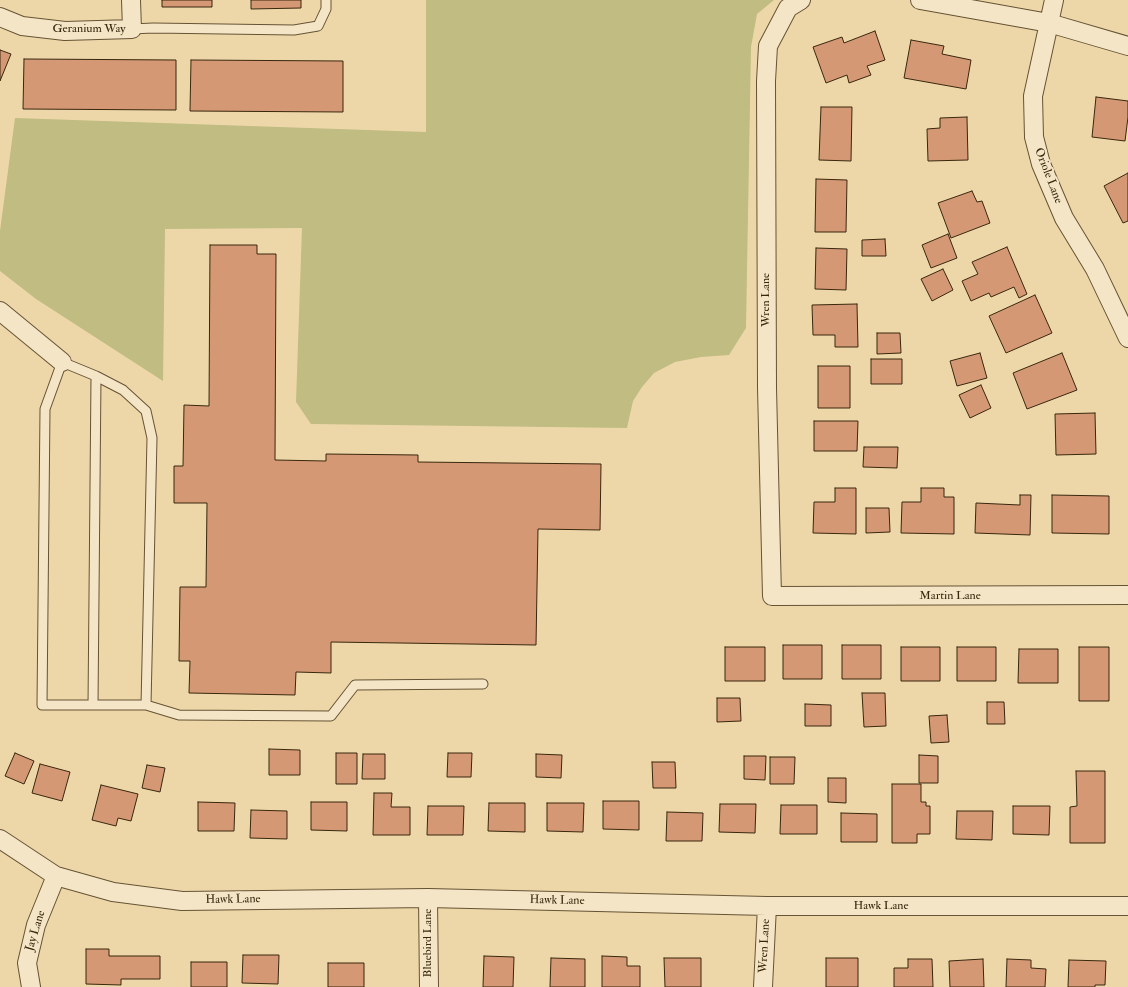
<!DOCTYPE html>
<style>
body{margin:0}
canvas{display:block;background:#edd7a8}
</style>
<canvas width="1128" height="987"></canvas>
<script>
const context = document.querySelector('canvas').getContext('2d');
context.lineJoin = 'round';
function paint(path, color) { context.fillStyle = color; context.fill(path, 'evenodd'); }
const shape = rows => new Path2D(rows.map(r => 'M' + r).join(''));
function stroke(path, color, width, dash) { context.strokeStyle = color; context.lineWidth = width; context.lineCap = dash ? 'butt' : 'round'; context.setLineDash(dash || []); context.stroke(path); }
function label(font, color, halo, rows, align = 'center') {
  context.font = font + ' "IM FELL Double Pica",serif'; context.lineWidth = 4; context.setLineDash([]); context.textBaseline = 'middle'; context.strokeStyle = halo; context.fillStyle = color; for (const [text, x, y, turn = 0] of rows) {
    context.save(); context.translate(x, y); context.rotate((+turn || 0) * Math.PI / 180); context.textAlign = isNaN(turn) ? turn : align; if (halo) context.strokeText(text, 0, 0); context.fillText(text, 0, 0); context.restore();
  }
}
const green = shape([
 [426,0,774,0,757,14,751,47,746,328,729,355,701,357,675,362,654,373,642,387,633,401,627,428,311,424,296,402,302,228,165,229,163,381,36,299,0,271,0,231,15,118,426,132]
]);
const building = shape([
 [162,0,212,0,212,7,162,7,162,0],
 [251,0,301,0,301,8,251,9,251,0],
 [875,31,885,60,867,66,871,75,849,83,847,75,826,83,813,47,842,37,844,43,875,31],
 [911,40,944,46,942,54,971,60,966,89,904,78,911,40],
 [0,50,11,54,0,81,0,50],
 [24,59,176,60,176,110,23,109,24,59],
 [191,60,343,61,343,112,190,111,191,60],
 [1096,97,1128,101,1128,117,1125,141,1092,137,1096,97],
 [821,107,852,107,851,161,819,160,821,107],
 [967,117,968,160,928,161,927,129,940,128,940,118,967,117],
 [1128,173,1128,221,1123,223,1104,186,1128,173],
 [816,179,847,180,846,232,815,232,816,179],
 [972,191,977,202,982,201,990,223,951,238,938,203,972,191],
 [948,234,957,258,931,268,922,245,948,234],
 [885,239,886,256,862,256,862,240,885,239],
 [210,245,257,245,257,254,276,254,275,460,326,461,326,454,418,455,418,462,601,464,600,530,538,529,536,645,331,642,331,673,296,672,295,695,189,693,190,661,179,661,180,587,206,587,207,503,174,503,174,466,183,466,184,405,209,406,210,245],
 [1007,247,1027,294,1019,298,1014,287,991,297,989,293,971,301,962,281,978,274,972,262,1007,247],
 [816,248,847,249,846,290,815,289,816,248],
 [943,269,953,290,932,301,921,279,943,269],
 [1035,295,1052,333,1006,353,989,316,1035,295],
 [857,304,858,347,835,347,835,335,813,335,812,305,857,304],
 [877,333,900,333,901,353,877,354,877,333],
 [980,353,987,378,957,386,950,361,980,353],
 [1062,353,1077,390,1027,409,1013,373,1062,353],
 [871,359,902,359,902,384,871,384,871,359],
 [818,366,850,366,850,408,818,408,818,366],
 [981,385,991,408,970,418,959,395,981,385],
 [1095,413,1096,454,1056,455,1055,414,1095,413],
 [814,421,858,421,857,451,814,451,814,421],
 [864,447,898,447,897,468,863,467,864,447],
 [835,488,856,488,856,534,813,533,814,502,835,502,835,488],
 [921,488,944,488,944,497,954,497,954,534,901,533,902,502,921,502,921,488],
 [1020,495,1031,495,1030,535,975,533,976,503,1020,505,1020,495],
 [1052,495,1109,496,1109,534,1052,533,1052,495],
 [866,508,889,508,890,532,866,533,866,508],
 [783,645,822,645,822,679,783,679,783,645],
 [842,645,881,645,881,679,842,679,842,645],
 [725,647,765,647,765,681,725,681,725,647],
 [901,647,940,647,940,681,901,681,901,647],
 [957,647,996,647,996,681,957,681,957,647],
 [1079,647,1109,647,1109,701,1079,701,1079,647],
 [1019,649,1058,649,1058,683,1018,683,1019,649],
 [862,693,885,693,886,726,864,727,862,693],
 [717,698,740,698,741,721,717,722,717,698],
 [987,702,1004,702,1005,724,987,724,987,702],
 [805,704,831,705,831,726,805,726,805,704],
 [947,715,949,742,931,743,929,716,947,715],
 [269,749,300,750,300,775,269,775,269,749],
 [15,753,34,761,24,784,5,776,15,753],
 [336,753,357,753,357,784,336,784,336,753],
 [448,753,472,753,471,777,447,777,448,753],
 [363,754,385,754,385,779,362,779,363,754],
 [536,754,562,755,561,778,536,777,536,754],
 [919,755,938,756,938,783,919,783,919,755],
 [744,756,766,756,765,780,744,779,744,756],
 [770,757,795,757,794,784,770,784,770,757],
 [652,762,675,762,676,788,653,788,652,762],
 [40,764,70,772,62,801,32,793,40,764],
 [147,765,165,768,160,792,142,788,147,765],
 [1076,771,1105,771,1105,843,1070,843,1070,807,1077,806,1076,771],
 [828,778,846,778,846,803,828,802,828,778],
 [892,784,921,784,921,802,926,802,926,806,930,806,930,834,917,834,917,843,892,843,892,784],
 [101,785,138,794,131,821,118,818,116,826,92,820,101,785],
 [374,793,392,793,391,807,410,807,410,835,373,835,374,793],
 [603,801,639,801,639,830,603,829,603,801],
 [198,802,235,803,234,831,198,831,198,802],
 [311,802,347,802,347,831,311,830,311,802],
 [489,803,525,803,525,832,488,831,489,803],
 [547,803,584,803,583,832,547,831,547,803],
 [720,804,756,804,755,833,719,832,720,804],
 [781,805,817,805,817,834,780,834,781,805],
 [428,806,464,806,463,835,427,835,428,806],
 [1013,806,1050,806,1049,835,1013,834,1013,806],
 [251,810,287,811,287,839,250,838,251,810],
 [957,811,993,811,992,840,956,839,957,811],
 [667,812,703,813,702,841,666,841,667,812],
 [841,813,877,814,877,842,841,842,841,813],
 [86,949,109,949,109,956,160,956,160,979,121,979,121,985,86,984,86,949],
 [243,955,279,955,278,984,242,983,243,955],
 [484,956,514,957,513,987,483,987,484,956],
 [602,956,627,957,627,966,640,966,640,987,602,987,602,956],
 [551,958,585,959,585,987,550,987,551,958],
 [664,958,701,958,701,987,665,987,664,958],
 [826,958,858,958,858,987,826,987,826,958],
 [908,959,932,959,933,987,894,987,894,968,908,968,908,959],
 [983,959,984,987,950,987,949,961,983,959],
 [1007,959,1031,960,1031,968,1046,969,1045,987,1006,987,1007,959],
 [1069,960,1106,961,1105,985,1095,985,1095,987,1068,987,1069,960],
 [191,962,227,962,227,987,191,987,191,962],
 [328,963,364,963,364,987,328,987,328,963]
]);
const lane = shape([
 [132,29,153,28,294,30,318,26,326,9,326,0],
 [62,362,96,376,123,390,146,411,152,438,146,705,42,705,45,409,62,362],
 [93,705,96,376],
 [146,705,179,715,331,716,355,685,483,684]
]);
const street = shape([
 [801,0,788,8,768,46,766,81,767,388,772,596,1128,595],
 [920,0,1049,23,1128,46],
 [1054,0,1033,96,1034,137,1041,164,1064,218,1095,269,1128,338],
 [0,17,22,26,65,31,132,29,131,0],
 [0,311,62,362],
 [0,839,56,876,113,892,182,901,428,898,767,906,1128,906],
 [428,898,429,987],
 [31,987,27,963,36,925,56,876],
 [763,987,767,906]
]);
const streetNames = [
 ["Geranium Way",89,29],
 ["Oriole Lane",1048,176,69],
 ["Wren Lane",766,300,-90],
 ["Martin Lane",950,596],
 ["Hawk Lane",233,900,-1],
 ["Hawk Lane",557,901,1],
 ["Hawk Lane",881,906],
 ["Jay Lane",36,931,-73],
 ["Bluebird Lane",428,943,-90],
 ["Wren Lane",765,946,-87]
];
paint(green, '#c0bc82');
paint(building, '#d49875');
stroke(building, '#39270d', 1);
stroke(lane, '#665334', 11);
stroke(street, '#665334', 20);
stroke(lane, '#f3e5c6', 9);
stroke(street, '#f3e5c6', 18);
label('12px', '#39270d', '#f3e5c6', streetNames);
</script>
